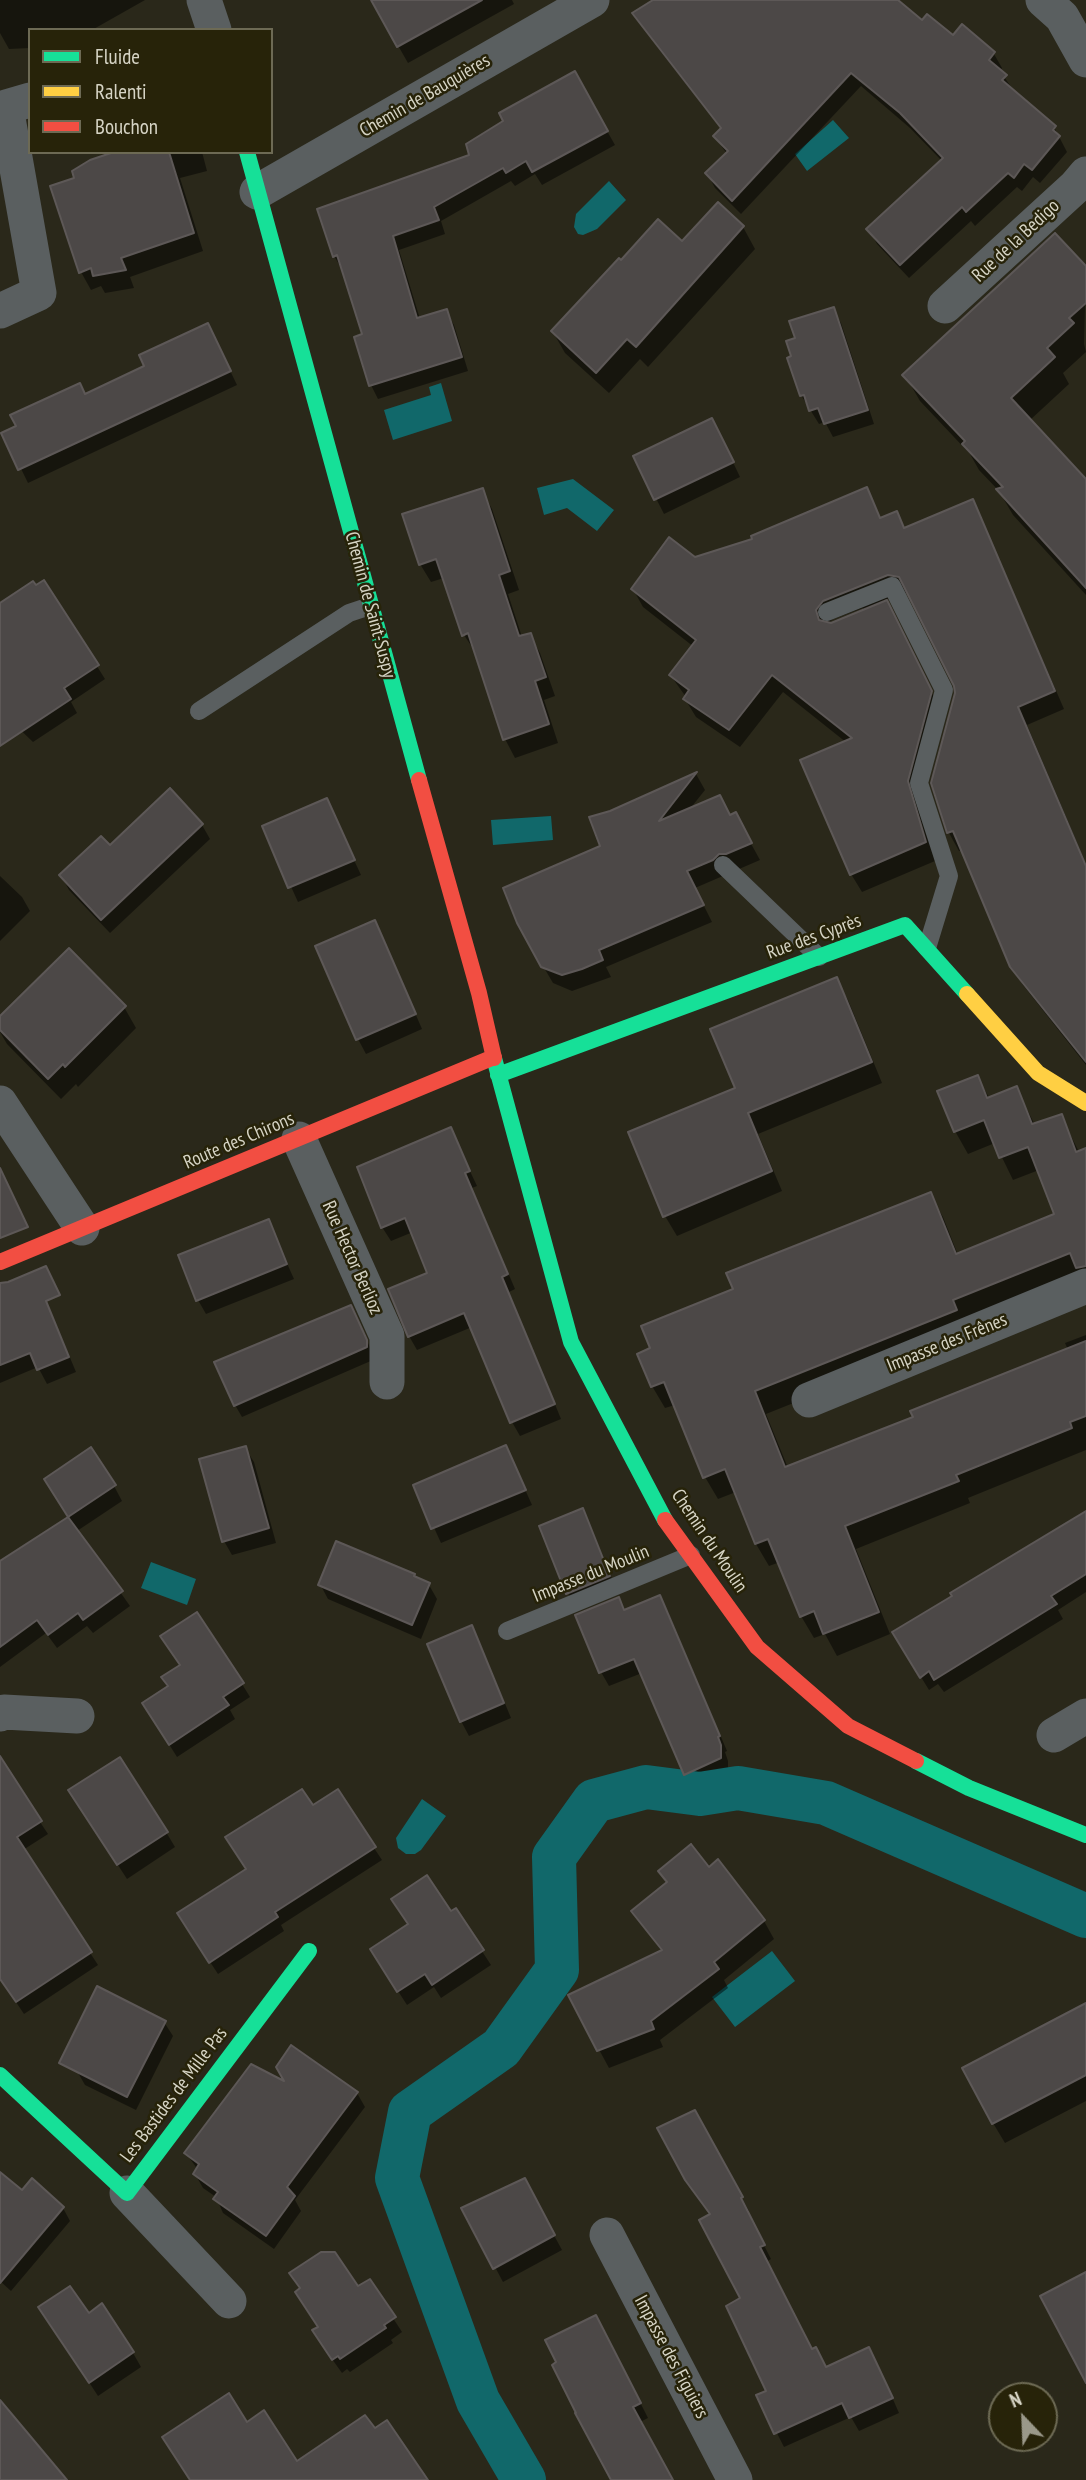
<!DOCTYPE html>
<meta charset="utf-8">
<style>
body{margin:0}
#map{position:relative;width:1086px;height:2480px;overflow:hidden;background:#2a281a;font-family:"PT Sans Narrow",sans-serif}
canvas{display:block}
.legend{position:absolute;left:28px;top:28px;width:245px;height:126px;box-sizing:border-box;background:#272309;border:2px solid #6d6a54;margin:0;padding:9px 12px;list-style:none;font-size:21px;color:#d6d4c5}
.legend li{display:flex;align-items:center;gap:14px;height:35px}
.legend b{width:35px;border:2px solid #6d6a54}
.north{position:absolute;left:988px;top:2382px;width:70px;height:70px;box-sizing:border-box;background:#272309;border:2px solid #6d6a54;border-radius:50%;rotate:337deg;font-size:19px;font-weight:700;line-height:28px;text-align:center;color:#d6d4c5}
.north::after{content:'';display:block;margin:auto;width:24px;height:32px;background:#9a9889;clip-path:polygon(50% 0,100% 100%,50% 72%,0 100%)}
</style>
<div id="map">
<canvas width="1086" height="2480"></canvas>
<ul class="legend">
<li><b style="height:9px;background:#16e098"></b>Fluide</li>
<li><b style="height:9px;background:#ffcf43"></b>Ralenti</li>
<li><b style="height:9px;background:#f24e42"></b>Bouchon</li>
</ul>
<div class="north">N</div>
</div>
<script>
const context = document.querySelector('canvas').getContext('2d');
context.lineJoin = 'round';
function paint(path, color) { context.fillStyle = color; context.fill(path, 'evenodd'); }
const shape = rows => new Path2D(rows.map(r => 'M' + r).join(''));
function stroke(path, color, width, dash) { context.strokeStyle = color; context.lineWidth = width; context.lineCap = dash ? 'butt' : 'round'; context.setLineDash(dash || []); context.stroke(path); }
function label(font, color, halo, rows, align = 'center') {
  context.font = font + ' "PT Sans Narrow",sans-serif'; context.lineWidth = 5; context.setLineDash([]); context.textBaseline = 'middle'; context.strokeStyle = halo; context.fillStyle = color; for (const [text, x, y, turn = 0] of rows) {
    context.save(); context.translate(x, y); context.rotate((+turn || 0) * Math.PI / 180); context.textAlign = isNaN(turn) ? turn : align; if (halo) context.strokeText(text, 0, 0); context.fillText(text, 0, 0); context.restore();
  }
}
const water = shape([
 [833,120,849,138,807,171,795,154],
 [609,181,626,200,597,229,583,235,578,234,574,227,576,214],
 [441,383,452,421,393,440,384,410,431,395,429,387],
 [573,479,614,510,597,531,567,508,544,515,537,488],
 [551,816,553,840,493,845,491,820],
 [151,1562,196,1579,187,1605,141,1588],
 [422,1799,446,1816,421,1850,415,1854,406,1854,398,1848,396,1838],
 [772,1951,795,1981,735,2027,712,1997]
]);
const shadow = shape([
 [0,0,145,0,92,30,30,30,30,48,9,49,0,33],
 [372,0,512,0,514,4,408,63],
 [694,0,896,0,922,23,953,38,962,26,994,54,1002,68,1000,71,1014,91,1054,127,1067,152,1040,183,1033,177,1022,191,1017,187,975,226,971,221,909,278,877,244,869,229,942,161,910,128,861,86,741,214,715,188,707,173,727,154,715,137,722,130,658,48,650,34],
 [574,73,615,145,542,185,535,174,515,186,511,181,441,221,445,234,399,250,420,319,446,311,454,325,468,371,378,399,371,385,364,336,342,269,334,256,471,157,506,121],
 [123,152,202,152,207,171,180,178,203,251,130,277,134,288,105,293,101,286,91,290,81,272,52,187,77,180],
 [718,204,743,227,755,249,648,367,640,359,609,393,565,353,553,332,682,243],
 [1086,269,1084,344,1086,352,1063,373,1069,384,1029,421,1086,482,1086,595,1013,515,999,491,979,470,970,454,920,401,905,375],
 [833,309,841,323,874,424,833,437,825,422,819,424,801,395,793,357,797,340],
 [208,325,237,385,28,483,4,434,147,366],
 [720,435,740,477,664,514,635,457],
 [866,489,881,519,896,513,906,530,972,501,982,520,1064,709,1027,725,1086,864,1086,1065,1023,985,1011,966,962,850,959,851,949,833,933,783,957,693,956,685,913,598,904,592,884,600,941,711,917,800,935,861,862,892,851,874,847,743,783,692,740,747,696,717,685,699,686,697,671,676,694,647,643,607,633,589,695,559,755,540],
 [863,608,864,611,825,626,833,619],
 [482,490,492,509,519,590,508,594,522,637,530,635,540,653,555,696,544,700,558,743,515,758,505,739,476,653,464,635,444,578,431,582,420,564],
 [44,582,105,679,71,702,77,713,33,742,8,718,0,652,0,605],
 [696,774,705,790,689,810,730,817,744,831,760,860,695,888,712,922,606,967,611,977,572,991,553,983,543,966,602,847,611,812],
 [326,800,361,875,298,902,264,827],
 [202,825,210,839,110,933,69,890,61,875,110,848],
 [0,876,22,897,30,911,0,941],
 [382,937,422,1029,366,1054,358,1039],
 [836,980,848,1000,882,1083,758,1134,782,1191,677,1236,665,1216,737,1089],
 [124,1007,136,1028,78,1087,76,1084,61,1099,7,1044,0,1032,0,1018],
 [977,1077,990,1099,1016,1088,1035,1125,1061,1116,1079,1152,1086,1150,1086,1286,766,1414,788,1468,915,1418,1068,1350,1065,1343,1086,1335,1086,1450,968,1498,970,1503,856,1549,890,1634,837,1656,825,1634,814,1638,801,1616,780,1562,769,1566,756,1544,736,1492,718,1499,705,1477,675,1405,665,1408,652,1386,653,1349,735,1290,930,1194,943,1217,958,1255,1057,1215,1039,1170,1013,1180,995,1143,968,1154,955,1131],
 [450,1129,477,1186,472,1188,515,1289,509,1292,561,1419,520,1436,512,1422,472,1327,417,1350,409,1336,430,1274,413,1232,391,1241,382,1227],
 [268,1221,294,1279,206,1314,198,1300],
 [43,1293,76,1372,47,1384,38,1367,0,1383,0,1303],
 [357,1319,373,1354,373,1360,242,1417,235,1405],
 [506,1447,532,1505,441,1543,415,1486],
 [245,1448,254,1462,276,1543,232,1555,224,1541],
 [114,1486,122,1501,77,1531,130,1606,93,1633,87,1626,57,1648,46,1633,0,1667,0,1564,70,1518,55,1494],
 [582,1510,590,1525,617,1591,576,1608,568,1593,541,1527],
 [1086,1511,1086,1592,1058,1610,1063,1619,944,1692,938,1684,929,1690,894,1633,954,1596,953,1593],
 [414,1575,416,1579,429,1585,437,1599,421,1639,328,1599,320,1584],
 [659,1597,668,1612,727,1751,725,1752,728,1761,728,1773,693,1788,685,1774,642,1673,609,1686,601,1672,618,1599,625,1612],
 [471,1627,479,1641,511,1718,469,1736,461,1721],
 [242,1684,250,1697,230,1710,235,1719,177,1757,152,1717],
 [0,1762,48,1834,23,1850,98,1965,24,2014,0,1978],
 [79,1805,166,1832,175,1847,127,1879],
 [312,1808,374,1848,382,1860,281,1925,284,1931,218,1974,187,1927],
 [709,1870,764,1921,774,1939,724,1980,728,1988,660,2040,663,2047,609,2068,570,1996,662,1952,634,1911,667,1884,660,1871],
 [455,1910,491,1965,441,1998,434,1987,407,2005,380,1963],
 [1086,2005,1086,2101,1005,2143,993,2123],
 [164,2022,173,2036,136,2110,85,2085,77,2071],
 [287,2084,357,2093,365,2107,295,2200,301,2211,274,2249,223,2213,216,2197,203,2188,195,2174,198,2170,186,2153],
 [695,2112,749,2211,747,2212,771,2259,766,2262,812,2351,826,2369,877,2363,899,2413,859,2431,851,2417,784,2447,758,2396,768,2392,743,2299,711,2216,687,2179],
 [0,2187,23,2192,63,2208,70,2221,11,2291,0,2281],
 [532,2195,562,2250,503,2282,464,2209],
 [369,2281,402,2332,391,2340,393,2343,350,2372,347,2369,342,2373,322,2345,358,2289],
 [88,2316,133,2353,141,2367,98,2396,49,2321],
 [604,2331,648,2418,640,2422,671,2480,613,2480]
]);
const canal = shape([
 [524,2480,478,2401,397,2178,410,2112,501,2048,557,1970,554,1857,594,1801,646,1787,700,1794,738,1788,826,1803,1086,1916]
]);
const building = shape([
 [371,0,482,0,397,47,371,0],
 [653,0,898,0,922,20,927,14,953,35,962,24,995,52,989,60,1007,75,1002,80,1056,126,1053,130,1060,136,1032,170,1024,164,1014,178,1008,173,966,212,962,207,900,265,866,229,943,158,900,113,851,73,732,201,705,173,728,151,713,136,721,128,632,13,653,0],
 [575,71,608,131,532,172,526,161,506,173,503,168,434,207,439,220,393,236,417,318,447,309,462,357,369,386,354,337,362,334,337,255,333,257,317,209,469,155,466,144,503,121,499,113,575,71],
 [114,152,169,152,194,233,121,258,126,270,93,276,91,268,79,273,50,186,74,178,72,171,90,160,114,152],
 [718,202,744,226,636,347,627,339,596,373,551,331,619,258,621,260,658,219,682,241,718,202],
 [1055,233,1086,266,1086,303,1069,318,1074,323,1047,348,1055,357,1011,398,1086,479,1086,588,996,489,1003,487,962,444,965,441,902,375,1055,233],
 [834,307,868,410,824,424,818,408,809,411,804,395,800,396,787,358,791,356,786,341,795,338,789,321,834,307],
 [208,323,231,371,18,470,1,433,16,426,10,415,80,383,85,394,144,366,139,355,208,323],
 [712,418,734,462,654,500,633,456,712,418],
 [867,487,880,518,897,511,904,528,973,499,1055,691,1018,707,1086,866,1086,1062,1010,967,953,831,947,833,931,783,955,693,954,686,899,577,888,575,823,601,816,610,819,620,831,623,887,600,932,691,908,781,926,842,850,875,800,760,852,738,772,675,729,730,683,699,689,690,669,675,696,640,631,589,669,537,695,557,752,539,751,536,867,487],
 [483,488,510,571,499,575,519,636,531,633,546,677,535,681,549,724,503,740,468,633,462,636,436,559,419,565,402,514,483,488],
 [44,580,99,665,64,688,71,699,0,746,0,603,33,581,36,585,44,580],
 [697,772,659,821,720,795,730,815,736,812,752,843,726,854,719,854,713,860,687,871,704,905,599,950,603,960,582,969,562,975,541,967,517,923,503,888,600,846,589,817,610,811,697,772],
 [170,788,203,824,101,920,59,875,101,836,110,845,170,788],
 [327,798,355,860,288,888,262,826,327,798],
 [375,920,416,1014,356,1040,315,946,375,920],
 [69,948,126,1006,65,1067,63,1064,48,1079,0,1030,0,1016,69,948],
 [837,977,872,1062,748,1113,772,1171,663,1217,628,1132,735,1088,710,1029,837,977],
 [978,1075,987,1098,1017,1086,1032,1124,1062,1114,1076,1152,1086,1148,1086,1266,1076,1268,1070,1253,953,1300,957,1310,755,1391,785,1467,913,1417,910,1411,1086,1341,1086,1416,1070,1422,1072,1428,956,1475,959,1481,845,1526,879,1612,823,1634,814,1611,800,1617,768,1539,755,1544,725,1469,703,1478,664,1382,651,1387,637,1354,650,1348,641,1326,733,1289,726,1273,931,1192,956,1254,1054,1214,1028,1147,999,1158,984,1120,954,1132,937,1091,978,1075],
 [451,1127,470,1171,465,1173,508,1274,502,1277,555,1404,510,1423,464,1313,408,1337,388,1289,427,1273,405,1218,381,1228,357,1167,451,1127],
 [0,1168,28,1227,0,1238,0,1168],
 [269,1219,287,1264,196,1301,178,1255,269,1219],
 [46,1266,60,1295,46,1301,69,1357,37,1370,30,1353,0,1365,0,1283,8,1282,46,1266],
 [351,1305,367,1340,367,1347,234,1406,214,1362,351,1305],
 [506,1445,526,1490,431,1529,413,1485,506,1445],
 [246,1446,269,1528,222,1542,199,1459,246,1446],
 [91,1447,116,1485,68,1517,44,1479,91,1447],
 [583,1508,610,1576,566,1594,539,1526,583,1508],
 [1086,1511,1086,1574,1051,1596,1057,1604,934,1680,929,1671,920,1678,892,1632,952,1596,950,1593,1086,1511],
 [68,1517,123,1591,83,1620,78,1613,48,1635,37,1620,0,1647,0,1561,68,1517],
 [336,1541,415,1574,414,1576,430,1583,412,1625,318,1585,336,1541],
 [660,1595,720,1736,718,1737,721,1745,721,1758,684,1775,634,1659,599,1673,575,1615,619,1597,624,1610,660,1595],
 [197,1612,244,1683,223,1697,229,1705,169,1745,142,1703,168,1686,161,1677,180,1665,160,1636,197,1612],
 [472,1625,504,1703,460,1722,427,1644,472,1625],
 [0,1756,42,1821,17,1837,92,1952,16,2002,0,1979,0,1756],
 [120,1757,168,1832,117,1865,68,1790,120,1757],
 [302,1789,313,1805,338,1789,376,1847,275,1912,278,1917,209,1963,177,1913,246,1869,225,1837,302,1789],
 [691,1844,709,1867,718,1859,765,1920,714,1962,719,1969,651,2021,654,2029,597,2051,568,1995,662,1950,631,1911,667,1882,658,1871,691,1844],
 [427,1875,451,1911,456,1908,484,1950,432,1985,425,1974,397,1992,370,1949,408,1924,391,1899,427,1875],
 [97,1986,166,2021,127,2097,59,2063,97,1986],
 [1086,2003,1086,2075,992,2124,962,2068,1086,2003],
 [291,2045,358,2092,287,2187,295,2196,266,2236,213,2199,218,2192,193,2174,199,2164,184,2153,251,2064,284,2081,276,2067,291,2045],
 [695,2110,743,2197,741,2198,765,2245,760,2247,812,2349,816,2347,826,2367,869,2347,893,2398,849,2418,842,2403,774,2434,756,2395,766,2391,726,2306,740,2298,699,2220,710,2214,685,2180,657,2128,695,2110],
 [0,2172,22,2190,32,2178,64,2207,0,2283,0,2172],
 [525,2178,555,2235,493,2269,461,2208,525,2178],
 [321,2252,335,2252,358,2286,370,2279,396,2317,384,2325,386,2328,340,2359,338,2356,332,2360,312,2330,318,2327,295,2292,300,2288,289,2273,321,2252],
 [1086,2272,1086,2383,1040,2296,1086,2272],
 [70,2286,89,2313,102,2303,134,2352,89,2383,38,2307,70,2286],
 [596,2315,641,2403,633,2407,673,2480,611,2480,575,2413,576,2413,552,2365,556,2362,545,2340,596,2315],
 [229,2393,247,2422,264,2410,297,2461,365,2415,375,2428,387,2420,428,2480,190,2480,162,2437,229,2393],
 [0,2400,67,2480,0,2480,0,2400]
]);
const lane = shape([
 [827,612,892,586,944,690,919,783,949,876,927,948],
 [199,711,349,613,370,606],
 [723,865,819,957],
 [507,1631,691,1555]
]);
const street = shape([
 [204,0,214,30],
 [1043,0,1062,17,1086,60],
 [257,192,592,0],
 [945,306,1075,187,1086,174],
 [0,311,39,293,6,107,30,100],
 [0,1103,82,1228],
 [299,1139,387,1336,387,1382],
 [809,1400,1086,1286],
 [0,1714,4,1712,77,1716],
 [1054,1735,1086,1716],
 [127,2193,229,2301],
 [607,2235,735,2480]
]);
const fast = shape([
 [247,152,419,780],
 [494,1058,571,1342,665,1520],
 [498,1075,905,925,967,994],
 [916,1761,969,1788,1086,1835],
 [0,2075,127,2193,309,1951]
]);
const slow = shape([
 [967,994,1038,1073,1086,1103]
]);
const jam = shape([
 [419,780,479,993,494,1058],
 [0,1262,494,1057],
 [665,1520,757,1647,848,1726,916,1761]
]);
const streetNames = [
 ["Chemin de Bauquières",425,96,-30],
 ["Rue de la Bedigo",1016,241,-43],
 ["Chemin de Saint-Suspy",370,605,75],
 ["Rue des Cyprès",814,937,-20],
 ["Route des Chirons",239,1141,-23],
 ["Rue Hector Berlioz",352,1258,66],
 ["Impasse des Frênes",947,1343,-22],
 ["Chemin du Moulin",709,1541,56],
 ["Impasse du Moulin",591,1574,-22],
 ["Les Bastides de Mille Pas",174,2095,-53],
 ["Impasse des Figuiers",671,2357,62]
];
paint(water, '#11686a');
paint(shadow, '#0007');
stroke(canal, '#11686a', 44);
paint(building, '#4c4847');
stroke(building, '#5d5857', 2);
stroke(lane, '#5a5f60', 18);
stroke(street, '#5a5f60', 35);
stroke(fast, '#16e098', 16);
stroke(slow, '#ffcf43', 16);
stroke(jam, '#f24e42', 16);
label('19px', '#d6d4c5', '#272309', streetNames);
</script>
